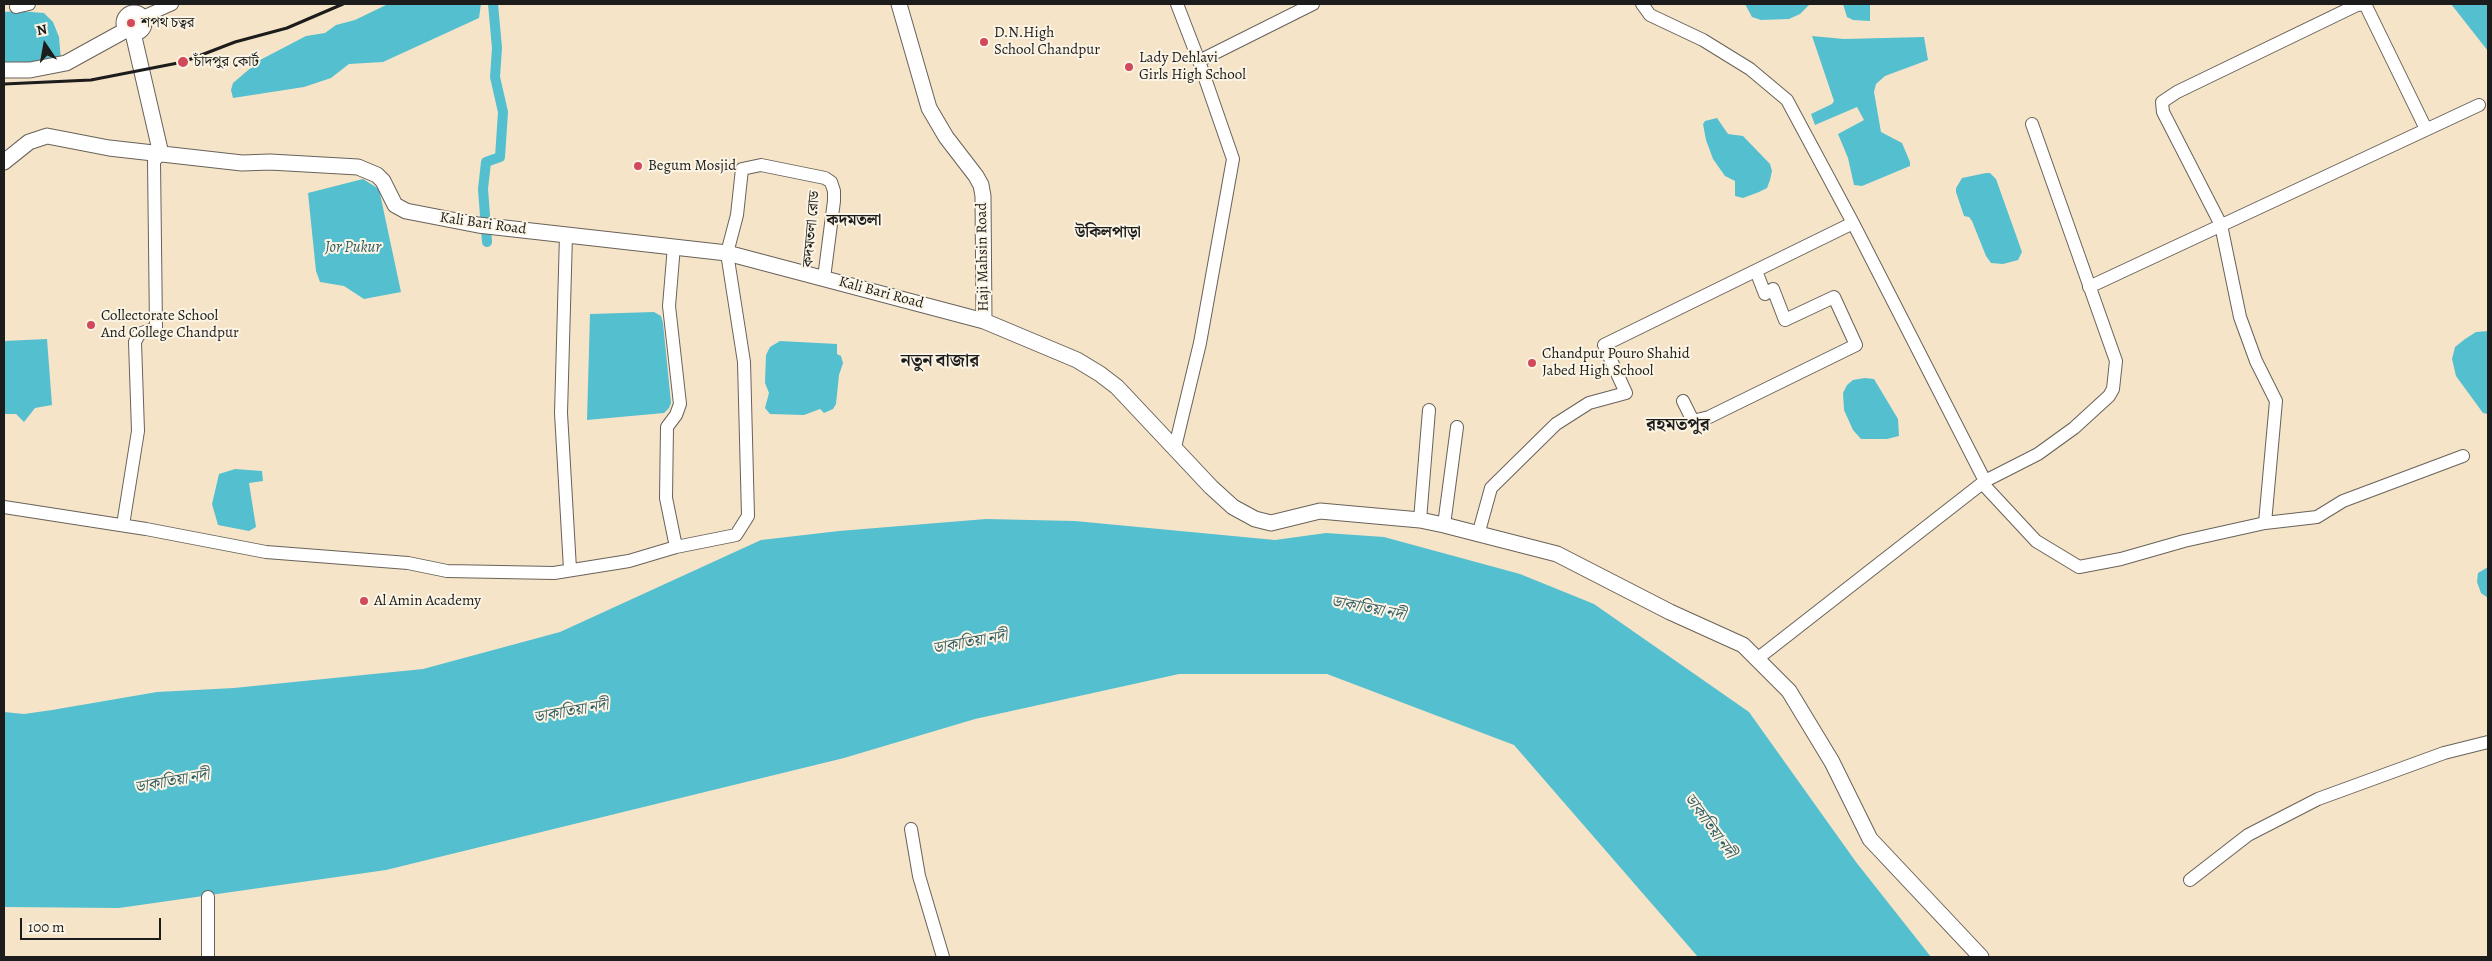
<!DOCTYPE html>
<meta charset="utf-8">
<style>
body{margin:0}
#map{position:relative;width:2492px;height:961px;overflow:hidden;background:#f6e4c9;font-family:Alegreya,serif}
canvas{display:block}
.frame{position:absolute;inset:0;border:5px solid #1c1c1c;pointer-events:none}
.north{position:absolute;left:20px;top:20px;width:50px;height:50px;-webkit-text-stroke:4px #fcf5e5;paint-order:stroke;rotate:348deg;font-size:14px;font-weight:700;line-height:20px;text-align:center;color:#1c1c1c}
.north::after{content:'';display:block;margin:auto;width:18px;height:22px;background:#1c1c1c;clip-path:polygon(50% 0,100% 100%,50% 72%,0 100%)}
.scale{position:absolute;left:20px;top:918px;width:141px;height:22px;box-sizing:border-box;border:2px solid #1c1c1c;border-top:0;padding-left:6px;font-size:15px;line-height:18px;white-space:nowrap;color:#1c1c1c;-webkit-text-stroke:4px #fcf5e5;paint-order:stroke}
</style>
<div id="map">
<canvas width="2492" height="961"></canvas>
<div class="frame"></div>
<div class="north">N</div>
<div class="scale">100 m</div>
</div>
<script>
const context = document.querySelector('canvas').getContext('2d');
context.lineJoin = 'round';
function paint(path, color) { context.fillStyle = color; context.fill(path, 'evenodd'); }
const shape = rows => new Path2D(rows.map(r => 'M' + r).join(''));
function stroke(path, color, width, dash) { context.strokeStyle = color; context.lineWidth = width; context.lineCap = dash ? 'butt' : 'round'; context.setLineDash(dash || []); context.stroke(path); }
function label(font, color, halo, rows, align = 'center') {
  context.font = font + ' Alegreya,"Noto Serif Bengali",serif'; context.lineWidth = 4; context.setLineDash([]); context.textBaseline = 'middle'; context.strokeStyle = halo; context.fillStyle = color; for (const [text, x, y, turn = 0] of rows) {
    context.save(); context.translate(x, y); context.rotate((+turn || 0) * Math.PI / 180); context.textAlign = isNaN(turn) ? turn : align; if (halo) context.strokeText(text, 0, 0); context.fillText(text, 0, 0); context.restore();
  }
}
const water = shape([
 [388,4,481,4,479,18,383,62,349,64,331,78,304,87,233,98,231,90,233,83,260,60,306,36,325,33,336,25,355,20],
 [1745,4,1810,4,1800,14,1789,19,1761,20,1752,17],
 [1843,4,1870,4,1870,21,1853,20,1847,17],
 [2451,4,2488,4,2488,51],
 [18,11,44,13,53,22,59,37,61,60,4,69,4,12],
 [1812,36,1844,39,1924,37,1928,60,1885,76,1876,84,1874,92,1881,132,1902,143,1910,162,1910,166,1862,186,1854,185,1848,158,1838,134,1864,120,1857,107,1815,125,1811,114,1832,104,1834,101],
 [1717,118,1728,134,1743,136,1770,164,1772,171,1770,180,1767,188,1759,192,1743,198,1735,196,1735,181,1725,176,1713,159,1706,140,1703,124,1705,121],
 [1986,173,1990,173,1996,179,2022,252,2018,260,2003,264,1991,263,1986,256,1972,221,1969,217,1964,216,1956,192,1956,188,1962,178],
 [363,179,379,189,401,292,364,299,344,286,320,282,316,271,308,193],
 [654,312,661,316,663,323,671,403,669,408,664,413,587,420,590,314],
 [2488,331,2488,414,2483,413,2456,376,2452,359,2455,347,2465,339,2476,332],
 [47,339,52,405,35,408,24,422,16,414,4,414,4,341],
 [780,341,837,344,837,354,841,356,843,363,839,375,836,404,833,409,824,413,820,409,804,415,770,414,765,408,769,393,765,383,766,355,770,347],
 [1865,378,1874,379,1898,419,1899,436,1887,439,1861,439,1853,430,1844,410,1843,393,1847,385,1853,380],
 [235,469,262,471,263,481,249,483,256,527,249,531,218,525,212,504,219,474],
 [986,519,1075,521,1275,540,1326,533,1384,537,1520,574,1594,604,1749,712,1856,862,1931,957,1698,957,1514,745,1327,674,1179,674,975,719,844,758,386,870,119,908,4,907,4,712,24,714,52,710,157,692,234,688,423,669,560,632,761,540,839,531],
 [2488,567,2488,598,2481,593,2477,582,2478,573]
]);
const canal = shape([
 [487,242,483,189,486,162,500,157,503,112,495,77,497,48,493,4]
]);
const minor = shape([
 [1177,4,1199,61],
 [1642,4,1650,15,1703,40,1750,69,1787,100,1853,223,1985,481],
 [16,7,29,4],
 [143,17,172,4],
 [566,235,561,413,570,569],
 [674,246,669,306,680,404,676,415,667,427,666,498,676,547],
 [2089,287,2479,105],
 [1683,401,1693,421,1709,417,1856,345,1834,297,1785,320,1773,289,1765,294,1756,271],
 [1175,447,1200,343,1233,159,1199,61,1313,4],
 [1983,484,2036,541,2079,567,2121,559,2184,541,2265,523,2317,517,2343,501,2463,456],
 [4,507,146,529,266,552,408,563,447,571,554,573,629,561,676,547,736,535,748,516,744,362,727,253,737,215,742,169,761,165,825,178,831,182,834,191,834,201,824,278],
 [1420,520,1429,410],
 [2265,523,2276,401,2256,361,2240,317,2221,225,2163,112,2162,102,2177,92,2357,5,2365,4,2426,129],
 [123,525,138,431,135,342,139,334,156,328,154,161,161,154],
 [1444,525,1457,427],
 [1478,535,1491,488,1556,424,1589,403,1626,393,1604,345,1853,223],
 [1757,659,1985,481,2038,454,2074,428,2109,396,2113,389,2116,361,2032,124],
 [911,829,919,876,943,957],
 [2190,880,2248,835,2318,799,2444,753,2488,742],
 [208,897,208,957]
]);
const major = shape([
 [899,4,929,108,946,137,976,176,981,185,983,196,984,321],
 '124 23a10 10 0 1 1 20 0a10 10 0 1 1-20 0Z',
 [133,33,161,154],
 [4,70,30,70,66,63,126,30],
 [4,162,29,142,47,136,109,148,242,163,270,162,358,167,377,175,383,181,395,205,406,211,478,225,727,253,984,321,1077,360,1100,374,1117,387,1211,487,1233,507,1255,519,1271,523,1320,511,1420,520,1444,525,1557,554,1670,612,1743,645,1789,691,1832,762,1870,839,1981,957]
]);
const rail = shape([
 [4,84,91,80,183,62,235,42,287,28,343,4]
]);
const markers = [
 [131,23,5,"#d1495b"],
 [984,42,5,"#d1495b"],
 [183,62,6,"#d1495b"],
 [1129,67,5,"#d1495b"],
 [638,166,5,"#d1495b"],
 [91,325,5,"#d1495b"],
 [1532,363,5,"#d1495b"],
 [364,601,5,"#d1495b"]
];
const poiNames = [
 ["শপথ চত্বর",141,23],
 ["D.N.High",994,33],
 ["School Chandpur",994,50],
 ["Lady Dehlavi",1139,58],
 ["Girls High School",1139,75],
 ["চাঁদপুর কোর্ট",194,62],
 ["Begum Mosjid",648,166],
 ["Collectorate School",101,316],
 ["And College Chandpur",101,333],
 ["Chandpur Pouro Shahid",1542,354],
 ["Jabed High School",1542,371],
 ["Al Amin Academy",374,601]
];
const streetNames = [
 ["Kali Bari Road",483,224,8],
 ["কদমতলা রোড",812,229,-85],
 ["Haji Mahsin Road",983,257,-91],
 ["Kali Bari Road",881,293,15]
];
const neighbourhoodNames = [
 ["কদমতলা",854,221],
 ["উকিলপাড়া",1108,233]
];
const waterNames = [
 ["Jor Pukur",353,248],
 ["ডাকাতিয়া নদী",1368,609,11],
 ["ডাকাতিয়া নদী",970,643,-10],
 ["ডাকাতিয়া নদী",571,712,-10],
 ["ডাকাতিয়া নদী",172,782,-10],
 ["ডাকাতিয়া নদী",1709,826,54]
];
const quarterNames = [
 ["নতুন বাজার",940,362],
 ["রহমতপুর",1678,426]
];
paint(water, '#54bfcf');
stroke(canal, '#54bfcf', 10);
stroke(minor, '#686259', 14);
stroke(major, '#686259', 17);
stroke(minor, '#fff', 12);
stroke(major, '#fff', 15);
stroke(rail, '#1c1c1c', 3);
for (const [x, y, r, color] of markers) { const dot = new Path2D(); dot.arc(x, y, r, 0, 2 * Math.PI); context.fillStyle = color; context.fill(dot); stroke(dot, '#fcf5e5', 2); }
label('15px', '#1c1c1c', '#fcf5e5', poiNames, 'left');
label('15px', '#1c1c1c', '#fcf5e5', streetNames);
label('bold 16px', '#1c1c1c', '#fcf5e5', neighbourhoodNames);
label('italic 16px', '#325d64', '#fcf5e5', waterNames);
label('bold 18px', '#1c1c1c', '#fcf5e5', quarterNames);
</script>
